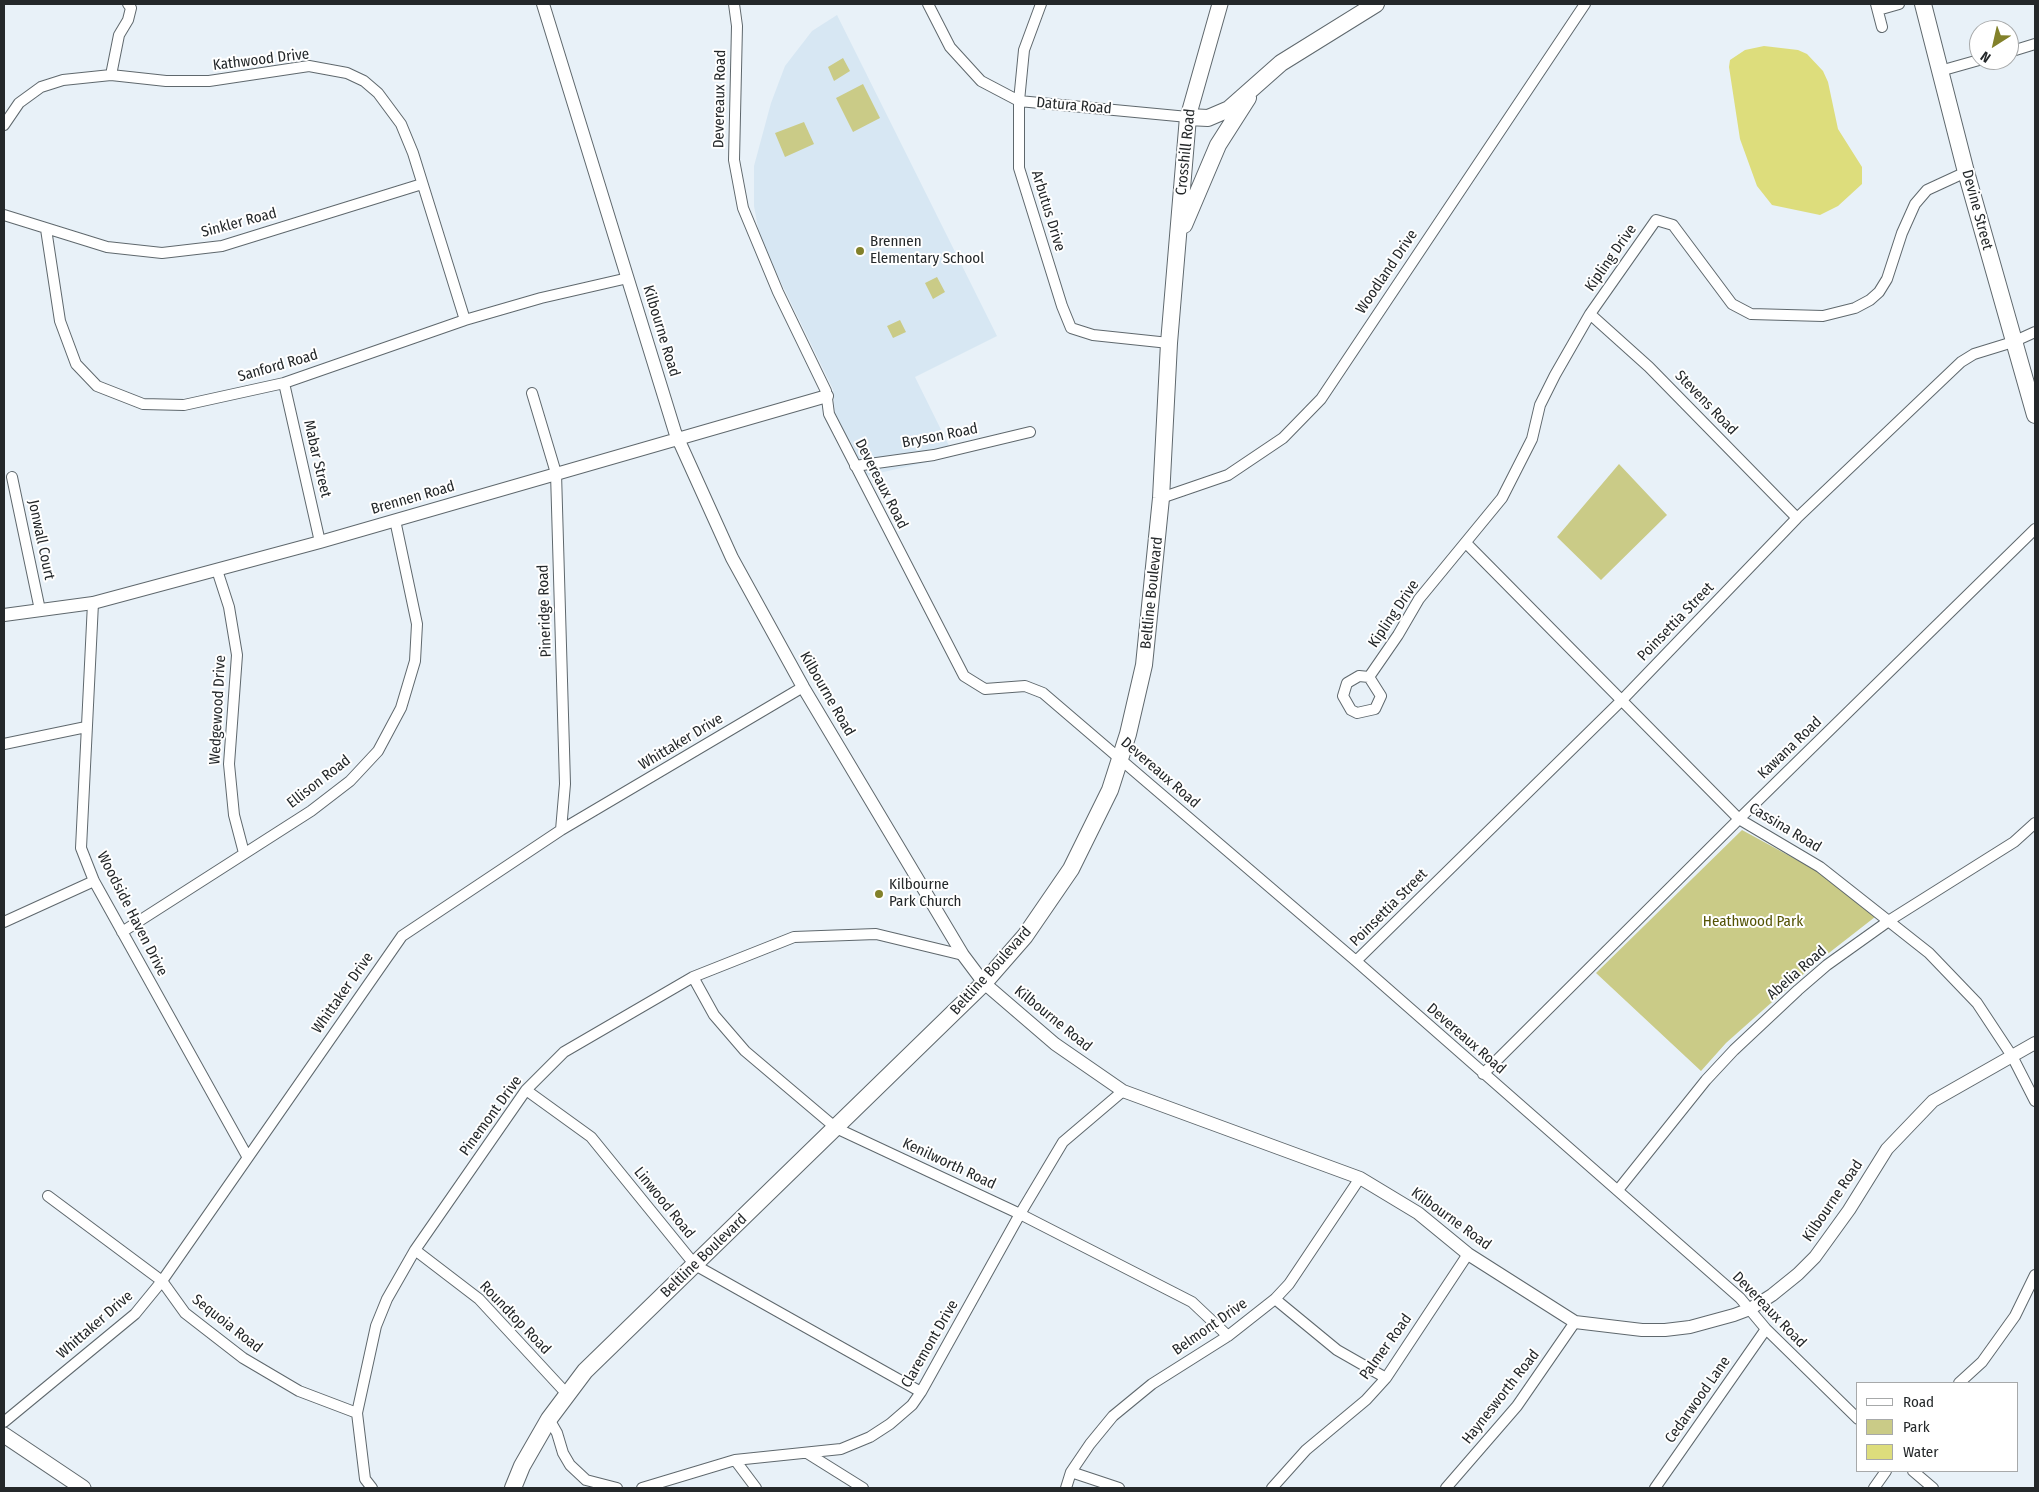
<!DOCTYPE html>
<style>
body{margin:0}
#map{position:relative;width:2039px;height:1492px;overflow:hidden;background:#e8f1f8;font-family:"Fira Sans Condensed",sans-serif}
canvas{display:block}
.frame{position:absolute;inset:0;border:5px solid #24282a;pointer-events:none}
.legend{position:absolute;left:1856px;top:1382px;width:162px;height:90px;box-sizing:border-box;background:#fff;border:1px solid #a7a9aa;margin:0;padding:6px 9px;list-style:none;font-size:15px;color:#24282a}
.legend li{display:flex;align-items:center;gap:10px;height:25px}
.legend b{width:25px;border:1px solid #a7a9aa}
.north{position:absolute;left:1969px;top:20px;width:50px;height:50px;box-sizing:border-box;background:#fff;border:1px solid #a7a9aa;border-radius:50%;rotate:215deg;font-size:14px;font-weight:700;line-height:20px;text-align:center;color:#24282a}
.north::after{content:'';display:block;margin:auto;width:18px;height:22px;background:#82812a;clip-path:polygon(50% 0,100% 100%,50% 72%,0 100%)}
</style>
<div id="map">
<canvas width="2039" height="1492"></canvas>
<div class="frame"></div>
<ul class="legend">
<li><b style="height:6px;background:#fff"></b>Road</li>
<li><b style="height:14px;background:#cacb87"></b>Park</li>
<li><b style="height:14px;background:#dddd7c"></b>Water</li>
</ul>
<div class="north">N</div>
</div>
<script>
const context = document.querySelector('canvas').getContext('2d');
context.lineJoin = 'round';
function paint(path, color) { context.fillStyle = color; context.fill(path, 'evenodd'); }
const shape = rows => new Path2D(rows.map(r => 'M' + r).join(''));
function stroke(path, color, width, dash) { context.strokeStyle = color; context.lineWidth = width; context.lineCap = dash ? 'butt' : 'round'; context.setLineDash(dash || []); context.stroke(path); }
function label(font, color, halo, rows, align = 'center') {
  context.font = font + ' "Fira Sans Condensed",sans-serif'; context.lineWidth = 4; context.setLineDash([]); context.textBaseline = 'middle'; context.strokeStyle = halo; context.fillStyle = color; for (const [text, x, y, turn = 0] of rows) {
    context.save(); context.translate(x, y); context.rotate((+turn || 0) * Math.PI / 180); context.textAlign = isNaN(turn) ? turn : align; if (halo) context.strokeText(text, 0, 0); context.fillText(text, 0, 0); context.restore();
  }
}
const built = shape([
 [837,15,997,336,915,377,954,456,866,476,835,415,833,389,774,268,759,233,754,206,754,166,771,103,785,66,812,31]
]);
const green = shape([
 [843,58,850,71,834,81,828,67],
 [863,84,880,118,853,132,836,98],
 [804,122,814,144,785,157,775,133],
 [937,277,945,292,933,299,925,283],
 [900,320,906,332,893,338,887,326],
 [1619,464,1667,515,1601,580,1557,537],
 [1742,830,1819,872,1875,917,1816,963,1726,1043,1701,1071,1596,973]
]);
const water = shape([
 [1764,46,1798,50,1807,54,1823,71,1828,82,1838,129,1862,167,1862,184,1838,206,1820,215,1772,205,1757,186,1740,139,1729,67,1730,60,1745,50]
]);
const minor = shape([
 [734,4,737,26,734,160,743,208,778,292,826,391,829,414,964,676,985,689,1025,686,1043,693,1356,961,1740,1298,1766,1329,1858,1419],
 [928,4,950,47,981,81,1019,101,1188,117],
 [1041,4,1024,50,1019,101,1019,168,1062,306,1071,328,1093,335,1169,343],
 [1876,4,1882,27],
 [1878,10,1899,4],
 [2009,52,2035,44],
 [1940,71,1979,60],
 [111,75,119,35,128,20,131,8,128,4],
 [4,125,19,103,41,87,63,80,111,75,166,81,209,81,309,66,347,73,364,81,378,93,401,124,413,153,465,320],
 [4,215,107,247,162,253,222,246,422,184],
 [46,229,60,321,76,364,97,386,143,404,184,405,284,383,465,320,541,298,628,278],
 [1590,314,1649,367,1797,518],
 [284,383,320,542],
 [532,393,556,473,565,784,561,830],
 [855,466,934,455,1030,432],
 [12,477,40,610],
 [1161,498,1228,475,1283,438,1321,399,1585,4],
 [1466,543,1739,819,1820,867,1929,953,1977,1003,2012,1056,2035,1101],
 [217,570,229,607,237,655,229,764,234,815,244,853],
 [93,603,81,848,94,881,247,1156],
 [1359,676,1369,677,1381,696,1375,709,1357,713,1351,710,1343,696,1347,683,1359,676],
 [1369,677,1398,635,1419,599,1502,498,1532,439,1540,405,1555,375,1590,314,1656,220,1673,225,1732,304,1751,314,1823,316,1855,308,1870,300,1879,292,1887,279,1902,233,1915,204,1927,190,1966,172],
 [4,744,86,727],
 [4,922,94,881],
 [122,932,311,811,350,781,378,751,401,708,415,661,417,624,395,520],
 [1356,961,1622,700,1797,518,1961,362,1974,354,2013,342,2035,332],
 [693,977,714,1015,745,1051,836,1128,1020,1214,1192,1302,1228,1336],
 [1483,1074,1739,819,2035,529],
 [526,1090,591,1137,695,1265,921,1392],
 [1618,1190,1706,1080,1734,1050,1798,990,1827,965,1890,920,2014,842,2035,823],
 [48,1196,162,1281,185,1313,243,1358,299,1391,357,1413],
 [415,1250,479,1299,566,1393],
 [1275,1299,1337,1350,1386,1378],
 [1959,1383,1982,1362,2015,1316,2035,1275],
 [549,1419,557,1433,563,1453,570,1465,586,1480,617,1488],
 [4,1422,135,1314,162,1281,402,936,561,830,803,687],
 [807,1453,863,1488],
 [735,1460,756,1488],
 [1913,1471,1933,1488],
 [1071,1472,1119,1488],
 [372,1488,365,1479,357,1413,376,1326,387,1299,415,1250,526,1090,564,1052,693,977,794,937,876,934,963,955],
 [642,1488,735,1460,841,1449,870,1437,890,1424,912,1405,921,1392,1020,1214,1063,1142,1123,1091],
 [1066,1488,1071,1472,1090,1444,1113,1416,1152,1384,1228,1336,1275,1299,1289,1284,1360,1178],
 [1272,1488,1306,1450,1366,1400,1386,1378,1468,1254],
 [1446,1488,1517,1406,1575,1322],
 [1655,1488,1766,1329],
 [1874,1488,1886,1471]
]);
const tertiary = shape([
 [543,4,675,432,732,558,803,687,963,955,984,983,1055,1044,1123,1091,1360,1178,1418,1213,1468,1254,1575,1322,1642,1330,1665,1330,1690,1327,1734,1315,1750,1309,1772,1295,1798,1274,1815,1257,1849,1210,1887,1149,1933,1101,2035,1043],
 [4,615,93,603,320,542,827,396]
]);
const secondary = shape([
 [1188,117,1220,4],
 [4,1435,83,1488]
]);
const primary = shape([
 [1923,4,1966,172,2035,415],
 [1184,225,1218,145,1248,98],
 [513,1488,522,1466,549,1419,585,1371,984,983,1025,936,1071,869,1110,790,1128,734,1144,665,1161,498,1169,343,1188,117,1208,118,1229,109,1281,63,1376,4]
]);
const markers = [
 [860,251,5,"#82812a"],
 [879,894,5,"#82812a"]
];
const streetNames = [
 ["Kathwood Drive",261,60,-7],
 ["Devereaux Road",720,99,-89],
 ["Datura Road",1074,106,5],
 ["Crosshill Road",1186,152,-84],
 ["Devine Street",1977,210,75],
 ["Arbutus Drive",1048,211,73],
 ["Sinkler Road",239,223,-15],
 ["Kipling Drive",1611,258,-55],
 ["Woodland Drive",1387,272,-56],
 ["Kilbourne Road",661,331,73],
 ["Sanford Road",278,366,-16],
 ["Stevens Road",1706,403,46],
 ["Bryson Road",940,436,-11],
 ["Mabar Street",317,459,77],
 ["Devereaux Road",881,484,63],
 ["Brennen Road",413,498,-16],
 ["Jonwall Court",41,540,78],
 ["Beltline Boulevard",1152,593,-84],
 ["Pineridge Road",545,611,-92],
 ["Kipling Drive",1394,614,-56],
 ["Poinsettia Street",1676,622,-46],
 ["Kilbourne Road",827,694,60],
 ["Wedgewood Drive",218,710,-87],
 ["Whittaker Drive",681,742,-31],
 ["Kawana Road",1790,748,-44],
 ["Devereaux Road",1160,773,41],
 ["Ellison Road",319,782,-38],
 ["Cassina Road",1785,828,31],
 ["Poinsettia Street",1389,908,-45],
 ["Woodside Haven Drive",132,914,63],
 ["Beltline Boulevard",991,971,-48],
 ["Abelia Road",1797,973,-41],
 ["Whittaker Drive",343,993,-55],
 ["Kilbourne Road",1053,1019,39],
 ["Devereaux Road",1466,1039,41],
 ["Pinemont Drive",491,1116,-54],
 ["Kenilworth Road",949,1164,25],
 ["Kilbourne Road",1833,1201,-56],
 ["Linwood Road",664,1203,51],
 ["Kilbourne Road",1451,1219,36],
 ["Beltline Boulevard",704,1256,-44],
 ["Devereaux Road",1769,1310,46],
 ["Roundtop Road",515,1318,46],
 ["Sequoia Road",227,1324,38],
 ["Whittaker Drive",95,1325,-41],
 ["Belmont Drive",1210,1327,-35],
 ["Claremont Drive",930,1344,-60],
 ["Palmer Road",1386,1347,-54],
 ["Haynesworth Road",1501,1397,-52],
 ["Cedarwood Lane",1698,1400,-55]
];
const poiNames = [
 ["Brennen",870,242],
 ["Elementary School",870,259],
 ["Kilbourne",889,885],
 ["Park Church",889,902]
];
const parkNames = [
 ["Heathwood Park",1753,922]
];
paint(built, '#d7e7f3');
paint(green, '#cacb87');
paint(water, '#dddd7c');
stroke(minor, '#5f686d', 12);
stroke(tertiary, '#5f686d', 14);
stroke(secondary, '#5f686d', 17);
stroke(primary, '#5f686d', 18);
stroke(minor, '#fff', 10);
stroke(tertiary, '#fff', 12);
stroke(secondary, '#fff', 15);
stroke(primary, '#fff', 16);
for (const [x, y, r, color] of markers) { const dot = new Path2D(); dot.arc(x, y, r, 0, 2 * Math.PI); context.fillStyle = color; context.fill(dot); stroke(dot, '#fff', 2); }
label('15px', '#24282a', '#fff', streetNames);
label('15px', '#24282a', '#fff', poiNames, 'left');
label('15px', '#545305', '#fff', parkNames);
</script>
